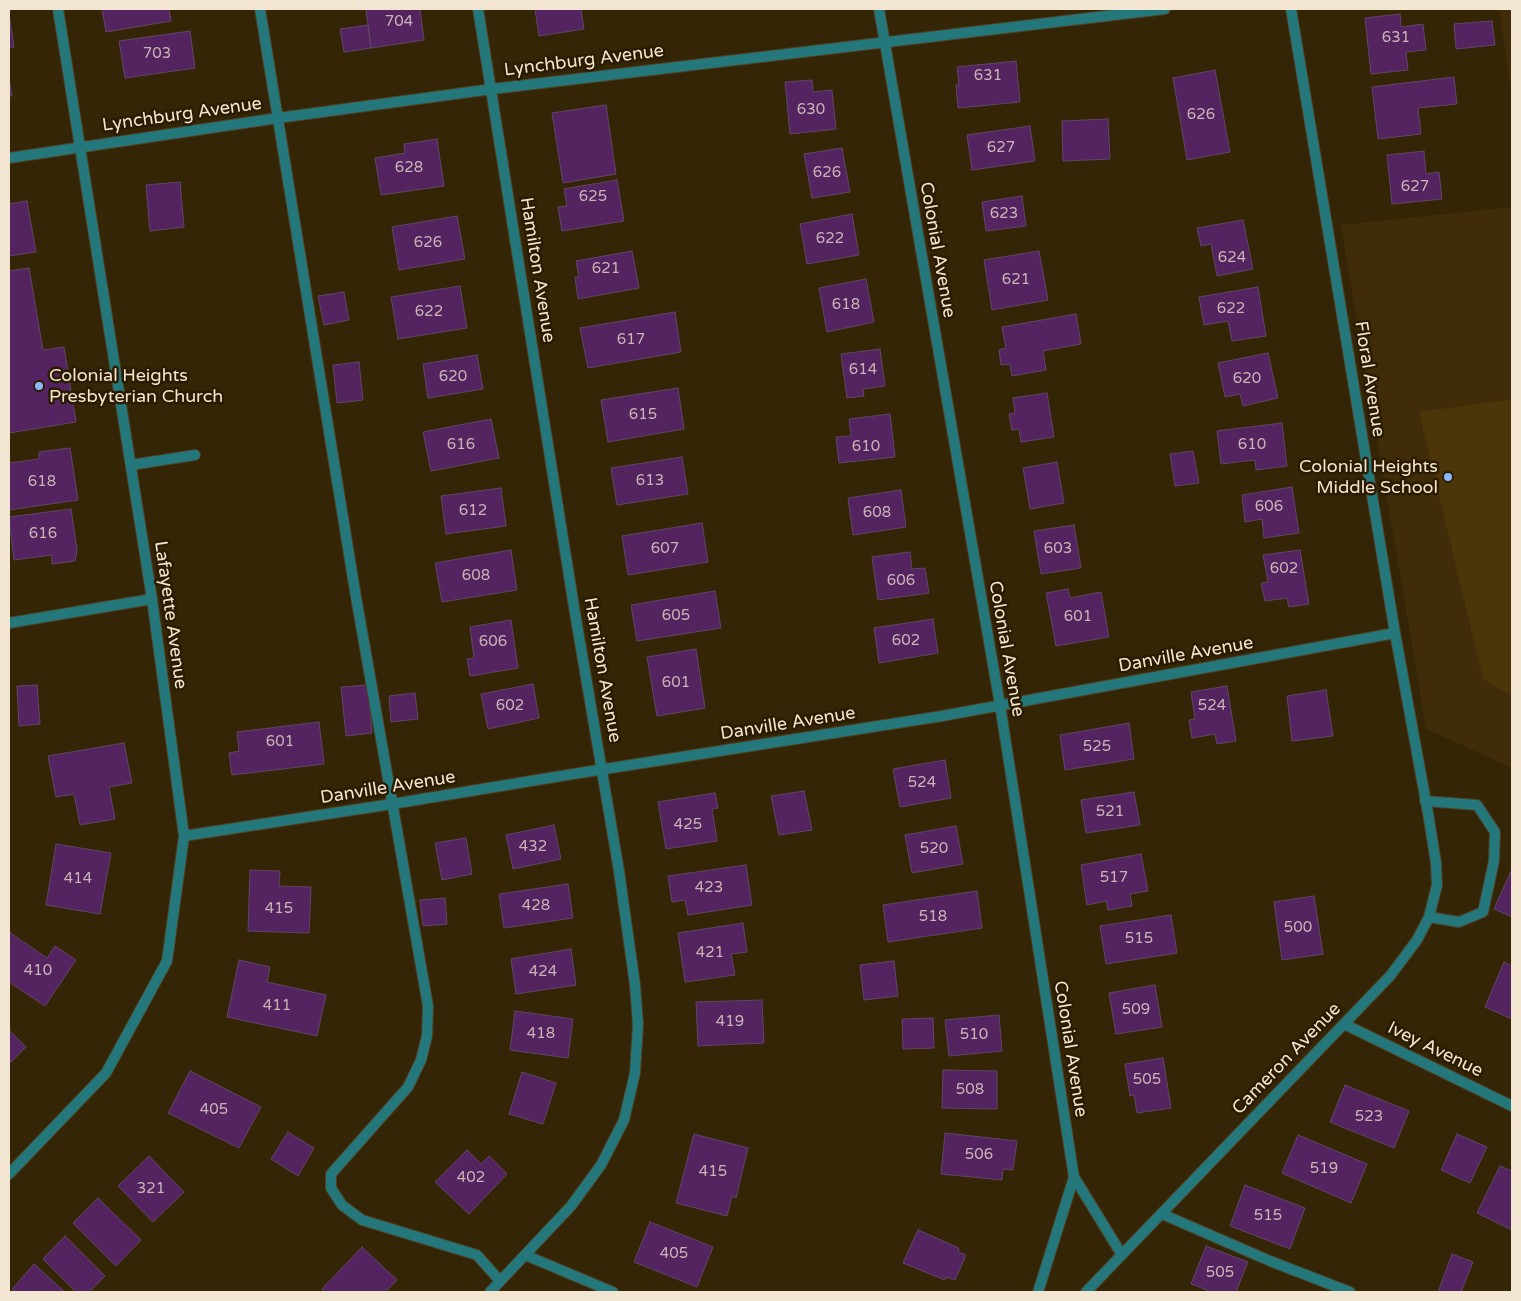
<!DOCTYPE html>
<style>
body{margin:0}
#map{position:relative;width:1521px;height:1301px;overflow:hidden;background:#352507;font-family:"Varela Round",sans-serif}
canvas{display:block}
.frame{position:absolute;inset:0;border:10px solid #f2e5d1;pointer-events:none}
</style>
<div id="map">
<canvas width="1521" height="1301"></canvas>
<div class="frame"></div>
</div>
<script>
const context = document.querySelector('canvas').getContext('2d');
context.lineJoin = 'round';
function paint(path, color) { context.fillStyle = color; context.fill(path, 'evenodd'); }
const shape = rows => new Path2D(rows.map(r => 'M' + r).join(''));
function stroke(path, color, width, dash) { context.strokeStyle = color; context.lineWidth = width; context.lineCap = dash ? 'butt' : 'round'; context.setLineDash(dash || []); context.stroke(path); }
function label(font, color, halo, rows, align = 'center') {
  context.font = font + ' "Varela Round",sans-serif'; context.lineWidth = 5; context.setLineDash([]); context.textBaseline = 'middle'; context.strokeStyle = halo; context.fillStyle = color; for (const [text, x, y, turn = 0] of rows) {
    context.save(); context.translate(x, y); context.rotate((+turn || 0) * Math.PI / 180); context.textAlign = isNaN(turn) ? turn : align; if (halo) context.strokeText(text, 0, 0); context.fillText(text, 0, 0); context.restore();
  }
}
const built = shape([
 [1499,9,1512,9,1512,98],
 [1512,207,1512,768,1426,729,1341,225]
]);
const green = shape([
 [1512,399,1512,696,1483,679,1419,412]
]);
const building = shape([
 [102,9,169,9,171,21,106,32,102,9],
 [366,9,420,9,424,40,371,48,366,9],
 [535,9,581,9,584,29,539,36,535,9],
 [9,14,14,47,9,47,9,14],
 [1400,14,1401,27,1423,24,1426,50,1406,52,1408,70,1371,74,1365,18,1400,14],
 [1492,21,1495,45,1456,49,1454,24,1492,21],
 [368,25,371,48,344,52,340,29,368,25],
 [190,31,195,68,125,78,119,41,190,31],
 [1016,61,1020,102,958,108,956,85,959,85,957,67,1016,61],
 [1215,70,1230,152,1187,160,1173,78,1215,70],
 [1454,77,1457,104,1418,108,1421,134,1378,139,1372,87,1454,77],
 [9,79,12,96,9,96,9,79],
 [812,80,813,92,832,90,836,129,790,134,785,82,812,80],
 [606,105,616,174,563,183,552,113,606,105],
 [1108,119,1110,159,1063,161,1062,121,1108,119],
 [1030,126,1035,161,972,170,967,135,1030,126],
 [437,139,444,186,381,195,375,158,405,153,404,144,437,139],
 [842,148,850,192,812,198,804,154,842,148],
 [1424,151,1426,174,1439,172,1442,199,1392,204,1387,155,1424,151],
 [617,180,624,221,562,231,558,207,567,206,564,189,617,180],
 [180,182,184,227,150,231,146,185,180,182],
 [1022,196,1026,226,986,231,982,202,1022,196],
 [27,201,36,252,9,256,9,204,27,201],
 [852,214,859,255,807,264,800,224,852,214],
 [457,216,465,259,399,270,392,227,457,216],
 [1243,220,1253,269,1217,276,1211,244,1201,246,1197,228,1243,220],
 [632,251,639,288,578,299,575,277,579,277,576,261,632,251],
 [1039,251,1048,300,992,310,984,260,1039,251],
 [29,268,43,350,64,347,76,422,9,433,9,271,29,268],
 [866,279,874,322,827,332,819,288,866,279],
 [460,286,467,328,398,339,391,297,460,286],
 [1258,287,1266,336,1232,341,1228,321,1204,325,1199,297,1258,287],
 [344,292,349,320,324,325,318,296,344,292],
 [675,312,681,352,588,368,580,328,675,312],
 [1076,314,1081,344,1043,351,1046,370,1012,376,1010,364,1001,365,999,350,1006,348,1002,327,1076,314],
 [880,349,885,386,863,389,864,396,847,398,841,354,880,349],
 [1268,353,1278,398,1243,406,1240,394,1225,397,1218,363,1268,353],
 [477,355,483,389,428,398,423,364,477,355],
 [359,362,363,400,337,403,333,365,359,362],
 [678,388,684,429,608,442,601,400,678,388],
 [1047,393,1054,437,1021,442,1019,429,1012,430,1009,414,1015,413,1013,398,1047,393],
 [890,414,895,457,839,463,836,437,851,436,849,419,890,414],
 [491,419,499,458,431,471,423,432,491,419],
 [1282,423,1287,466,1256,470,1255,460,1221,464,1217,431,1282,423],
 [70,448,78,500,9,510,9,463,39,459,39,452,70,448],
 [1193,451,1199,483,1175,486,1170,454,1193,451],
 [682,457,688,494,617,505,611,468,682,457],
 [1057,462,1064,503,1030,509,1023,468,1057,462],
 [1292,487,1299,533,1264,538,1262,519,1245,522,1242,495,1292,487],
 [501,488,506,526,446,534,441,496,501,488],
 [901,490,906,527,853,535,848,498,901,490],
 [71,509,77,550,75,561,52,564,52,555,14,560,9,517,71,509],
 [702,523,708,562,628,575,622,536,702,523],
 [1074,525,1081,568,1041,574,1034,531,1074,525],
 [511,550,517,590,442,602,435,563,511,550],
 [1300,550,1309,604,1289,607,1287,598,1265,601,1261,583,1268,582,1263,555,1300,550],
 [910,552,912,569,925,568,929,593,878,600,872,557,910,552],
 [1068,589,1070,598,1101,592,1109,637,1056,646,1046,593,1068,589],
 [715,591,721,628,637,641,631,605,715,591],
 [933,619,938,653,879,663,874,628,933,619],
 [511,620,518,668,470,676,467,659,474,658,470,627,511,620],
 [696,649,705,708,657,716,647,657,696,649],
 [533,684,539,718,488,729,481,694,533,684],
 [37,685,40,724,19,726,17,686,37,685],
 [368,685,372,733,346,736,341,687,368,685],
 [1227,686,1236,741,1217,744,1215,734,1192,738,1189,720,1195,719,1191,692,1227,686],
 [1326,690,1333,736,1292,741,1287,696,1326,690],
 [415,693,418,719,391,722,389,696,415,693],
 [319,722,324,764,232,775,229,753,239,751,237,732,319,722],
 [1129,723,1134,759,1065,770,1060,735,1129,723],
 [124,743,132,783,109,787,115,819,80,825,74,794,56,797,48,756,124,743],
 [945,760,951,798,900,807,893,769,945,760],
 [804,791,812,830,779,835,771,796,804,791],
 [1134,792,1140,825,1086,833,1081,800,1134,792],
 [715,793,718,808,712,809,717,841,666,849,658,802,715,793],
 [554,825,561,859,513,869,506,835,554,825],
 [956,826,963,864,912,873,905,835,956,826],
 [466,838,472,874,442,880,435,843,466,838],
 [56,844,111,853,100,914,46,905,56,844],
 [1141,854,1148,891,1130,894,1132,906,1108,910,1106,901,1087,905,1081,865,1141,854],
 [746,865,752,905,688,915,685,900,672,902,668,876,746,865],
 [1512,869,1512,917,1494,909,1512,869],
 [250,870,280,871,279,886,311,887,309,933,248,931,250,870],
 [568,884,573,918,504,928,499,894,568,884],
 [977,891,982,928,888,942,883,905,977,891],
 [1314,896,1323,954,1282,960,1274,902,1314,896],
 [445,898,447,924,423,926,420,900,445,898],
 [1171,915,1177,953,1106,964,1100,926,1171,915],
 [743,923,747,952,731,954,735,975,685,982,678,933,743,923],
 [9,932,47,958,55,946,76,960,45,1006,9,982,9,932],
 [571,949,576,985,516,994,511,959,571,949],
 [239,960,270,967,267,982,326,995,317,1036,227,1017,239,960],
 [894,961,898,996,864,1000,860,965,894,961],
 [1504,962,1512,966,1512,1019,1485,1007,1504,962],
 [1155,985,1162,1027,1116,1034,1109,993,1155,985],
 [762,1000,764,1043,698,1046,696,1002,762,1000],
 [515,1011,573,1019,568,1058,510,1050,515,1011],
 [999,1015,1002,1051,949,1056,945,1020,999,1015],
 [933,1018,934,1048,903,1049,902,1019,933,1018],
 [9,1030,26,1047,9,1064,9,1030],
 [1163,1058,1171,1108,1137,1113,1134,1095,1130,1096,1125,1064,1163,1058],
 [943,1070,997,1071,997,1109,942,1108,943,1070],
 [190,1071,261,1107,239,1148,168,1113,190,1071],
 [522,1072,556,1083,543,1124,509,1114,522,1072],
 [1345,1085,1409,1111,1394,1148,1330,1122,1345,1085],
 [288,1132,314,1148,298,1176,271,1159,288,1132],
 [945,1133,1017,1141,1013,1170,1003,1169,1002,1180,941,1174,945,1133],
 [694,1134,748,1148,736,1198,732,1196,727,1216,676,1203,694,1134],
 [1457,1134,1487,1147,1470,1183,1441,1170,1457,1134],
 [1298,1135,1367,1164,1351,1203,1282,1173,1298,1135],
 [467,1150,481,1164,489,1156,507,1174,469,1214,435,1182,467,1150],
 [149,1156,184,1192,153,1222,118,1186,149,1156],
 [1500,1166,1512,1171,1512,1230,1477,1213,1500,1166],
 [1245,1185,1305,1208,1290,1249,1230,1226,1245,1185],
 [98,1198,141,1240,116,1266,73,1223,98,1198],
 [650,1222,713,1247,697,1287,634,1262,650,1222],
 [918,1230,959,1248,958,1252,966,1255,955,1280,946,1277,945,1280,903,1263,918,1230],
 [65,1236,105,1276,89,1292,76,1292,43,1259,65,1236],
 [1206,1246,1248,1262,1236,1292,1212,1292,1191,1284,1206,1246],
 [362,1247,397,1280,385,1292,325,1292,322,1289,362,1247],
 [1452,1254,1473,1262,1461,1292,1438,1292,1452,1254],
 [34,1264,65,1292,16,1292,12,1289,34,1264]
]);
const service = shape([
 [260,9,356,597,428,1006,427,1036,421,1060,408,1087,331,1174,331,1188,342,1205,362,1220,477,1255,500,1281],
 [131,465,195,455],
 [1425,801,1477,805,1495,832,1494,861,1483,912,1459,922,1429,917],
 [1162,1214,1270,1261,1350,1292],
 [525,1255,613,1292]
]);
const minor = shape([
 [879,9,1000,705,1074,1177,1038,1292],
 [9,623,152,599],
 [184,836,392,804,573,774,942,716,1395,633],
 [1344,1024,1512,1106],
 [9,1174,106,1073,167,961,184,836,152,599,58,9],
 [1074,1177,1122,1255],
 [1086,1292,1390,976,1417,940,1429,917,1437,885,1436,863,1428,813,1395,633,1291,9]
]);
const tertiary = shape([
 [478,9,575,613,619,871,635,985,638,1024,635,1073,624,1120,601,1165,571,1206,490,1292],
 [9,158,278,118,492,89,1165,9]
]);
const markers = [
 [39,386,5,"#8db9fc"],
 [1448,477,5,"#8db9fc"]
];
const numberNames = [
 ["704",399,22],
 ["631",1396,38],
 ["703",157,54],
 ["631",988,76],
 ["630",811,110],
 ["626",1201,115],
 ["627",1001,148],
 ["628",409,168],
 ["626",827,173],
 ["627",1415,187],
 ["625",593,197],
 ["623",1004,214],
 ["622",830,239],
 ["626",428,243],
 ["624",1232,258],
 ["621",606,269],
 ["621",1016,280],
 ["618",846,305],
 ["622",1231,309],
 ["622",429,312],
 ["617",631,340],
 ["614",863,370],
 ["620",453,377],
 ["620",1247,379],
 ["615",643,415],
 ["616",461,445],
 ["610",1252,445],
 ["610",866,447],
 ["613",650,481],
 ["618",42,482],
 ["606",1269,507],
 ["612",473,511],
 ["608",877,513],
 ["616",43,534],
 ["607",665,549],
 ["603",1058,549],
 ["602",1284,569],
 ["608",476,576],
 ["606",901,581],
 ["605",676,616],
 ["601",1078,617],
 ["602",906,641],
 ["606",493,642],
 ["601",676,683],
 ["602",510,706],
 ["524",1212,706],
 ["601",280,742],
 ["525",1097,747],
 ["524",922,783],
 ["521",1110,812],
 ["425",688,825],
 ["432",533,847],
 ["520",934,849],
 ["517",1114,878],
 ["414",78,879],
 ["423",709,888],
 ["428",536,906],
 ["415",279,909],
 ["518",933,917],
 ["500",1298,928],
 ["515",1139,939],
 ["421",710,953],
 ["410",38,971],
 ["424",543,972],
 ["411",277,1006],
 ["509",1136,1010],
 ["419",730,1022],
 ["418",541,1034],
 ["510",974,1035],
 ["505",1147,1080],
 ["508",970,1090],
 ["405",214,1110],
 ["523",1369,1117],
 ["506",979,1155],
 ["519",1324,1169],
 ["415",713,1172],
 ["402",471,1178],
 ["321",151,1189],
 ["515",1268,1216],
 ["405",674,1254],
 ["505",1220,1273]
];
const streetNames = [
 ["Lynchburg Avenue",584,61,-7],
 ["Lynchburg Avenue",182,115,-8],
 ["Colonial Avenue",937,250,80],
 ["Hamilton Avenue",537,270,81],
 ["Floral Avenue",1369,379,81],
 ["Lafayette Avenue",170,615,82],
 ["Colonial Avenue",1006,649,80],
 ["Danville Avenue",1186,655,-10],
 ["Hamilton Avenue",602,670,80],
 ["Danville Avenue",788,724,-9],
 ["Danville Avenue",388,788,-9],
 ["Colonial Avenue",1070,1049,81],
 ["Ivey Avenue",1435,1050,26],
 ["Cameron Avenue",1287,1059,-46]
];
const poiNames = [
 ["Colonial Heights",49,376],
 ["Presbyterian Church",49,397],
 ["Colonial Heights",1438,467,"right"],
 ["Middle School",1438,488,"right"]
];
paint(built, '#402c08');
paint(green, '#4c3509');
paint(building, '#542461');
stroke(building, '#604667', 1);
stroke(service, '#4f4023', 12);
stroke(minor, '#4f4023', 12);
stroke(tertiary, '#4f4023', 12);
stroke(service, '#24787b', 10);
stroke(minor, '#24787b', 10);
stroke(tertiary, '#24787b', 10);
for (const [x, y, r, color] of markers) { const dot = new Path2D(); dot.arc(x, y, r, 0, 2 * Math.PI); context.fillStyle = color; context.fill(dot); stroke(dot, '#2b1b00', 2); }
label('15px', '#cab5b5', null, numberNames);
label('18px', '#f2e5d1', '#2b1b00', streetNames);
label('18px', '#f2e5d1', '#2b1b00', poiNames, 'left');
</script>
